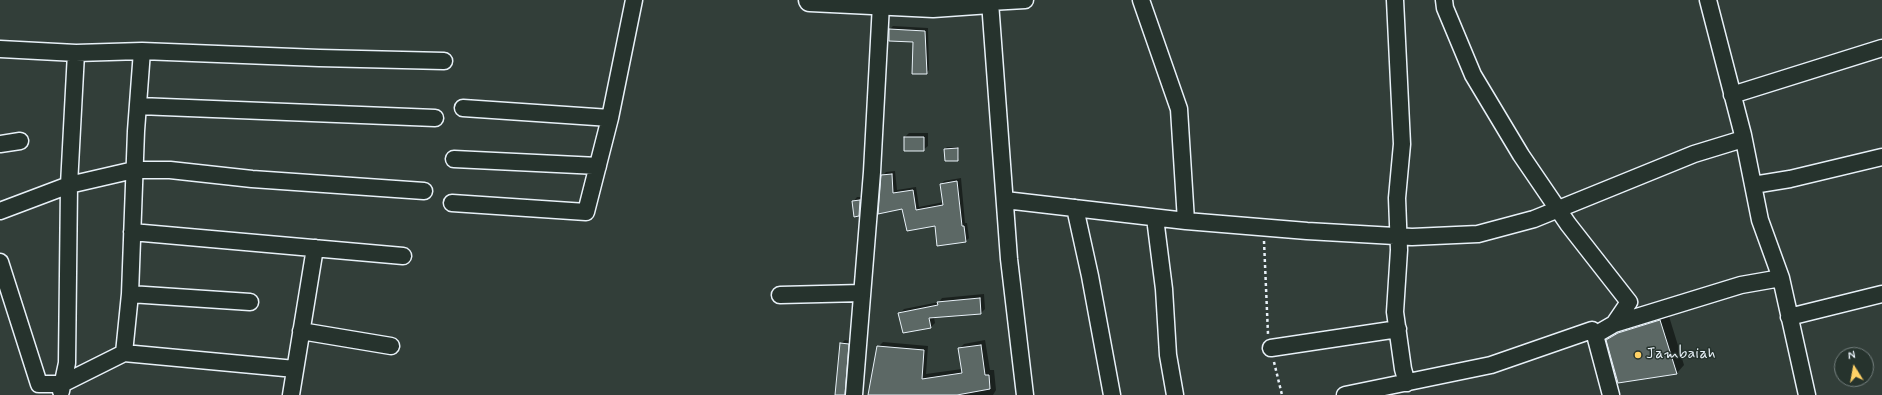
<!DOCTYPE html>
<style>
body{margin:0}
#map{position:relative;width:1882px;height:395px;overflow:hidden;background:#323e39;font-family:Mynerve,sans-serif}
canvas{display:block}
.north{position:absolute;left:1834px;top:347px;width:40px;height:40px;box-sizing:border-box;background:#26332d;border:1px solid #747f7e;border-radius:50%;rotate:349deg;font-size:11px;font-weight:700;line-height:16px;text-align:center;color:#e8f1f8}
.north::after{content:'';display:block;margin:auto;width:14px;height:18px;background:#ffd166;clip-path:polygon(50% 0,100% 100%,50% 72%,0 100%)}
</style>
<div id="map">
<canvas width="1882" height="395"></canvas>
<div class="north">N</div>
</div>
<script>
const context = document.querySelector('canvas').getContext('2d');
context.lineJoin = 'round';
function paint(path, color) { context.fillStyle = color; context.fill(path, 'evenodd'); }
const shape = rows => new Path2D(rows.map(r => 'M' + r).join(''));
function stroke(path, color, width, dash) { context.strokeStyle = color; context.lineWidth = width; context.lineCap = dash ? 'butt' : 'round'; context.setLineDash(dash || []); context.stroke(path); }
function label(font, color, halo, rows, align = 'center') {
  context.font = font + ' Mynerve,sans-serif'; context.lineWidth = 3; context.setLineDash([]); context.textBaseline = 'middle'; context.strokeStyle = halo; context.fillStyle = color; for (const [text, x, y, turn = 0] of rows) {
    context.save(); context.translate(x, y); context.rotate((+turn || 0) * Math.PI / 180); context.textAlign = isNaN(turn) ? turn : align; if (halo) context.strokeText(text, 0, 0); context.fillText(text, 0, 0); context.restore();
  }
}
const shadow = shape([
 [893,26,928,28,929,70,926,73,914,41,890,29],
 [909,133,928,133,928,146,923,150,905,137],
 [947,147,959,147,959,158,958,160,945,149],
 [895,171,897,190,916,187,919,207,944,202,941,185,944,181,961,178,965,223,967,223,969,238,966,241,903,208,879,212,882,176,886,172],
 [857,197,864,197,863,211,858,215,853,202],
 [984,294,985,309,981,313,934,317,935,323,931,327,900,313,904,309,939,302,942,298],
 [1668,313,1684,365,1677,373,1607,340,1615,332],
 [845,340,852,341,849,395,835,395,841,344],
 [985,340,990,370,994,370,996,390,993,395,869,395,878,347,883,342,928,346,926,374,962,369,959,349,964,344]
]);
const building = shape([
 [889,29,925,31,927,74,912,74,913,42,889,41,889,29],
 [904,137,924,137,924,151,904,151,904,137],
 [958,148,958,161,945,161,944,149,958,148],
 [892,174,893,193,913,190,916,210,943,205,940,184,957,181,962,226,964,226,966,242,937,246,935,226,907,231,902,209,878,214,881,175,892,174],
 [860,200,859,216,854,217,852,201,860,200],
 [980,298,981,314,929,318,931,328,903,333,898,313,938,305,937,302,980,298],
 [1660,320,1677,374,1618,383,1606,340,1618,333,1660,320],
 [840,343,849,344,845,395,835,395,840,343],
 [981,345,985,375,989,375,990,389,957,395,868,395,877,346,924,350,922,379,962,373,958,348,981,345]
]);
const path = shape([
 [1264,241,1268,334],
 [1274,362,1282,395]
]);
const street = shape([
 [1025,0,990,2,1009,259,1025,395],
 [1141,0,1179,109,1186,221],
 [1395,0,1402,144,1397,198,1399,250,1395,312,1403,369,1407,383],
 [1444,0,1445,8,1473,75,1521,155,1568,224,1629,302,1614,324],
 [1708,0,1743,135,1760,220,1781,278,1807,395],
 [0,49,76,53,142,51],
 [1732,95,1882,48],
 [139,106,435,118],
 [463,108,610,118],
 [0,144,20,141],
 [454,159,598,166],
 [1753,185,1790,179,1882,157],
 [1005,200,1186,221,1307,231,1412,237,1478,234,1534,219,1694,154,1743,139],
 [452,203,586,212,610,118,634,0],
 [1075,208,1090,276,1112,395],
 [0,211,69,185,134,170,170,170,252,179,424,191],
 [1155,218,1164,289,1168,355,1175,395],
 [132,232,403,256],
 [0,262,39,384,62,384,124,353,295,369],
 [130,294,250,302],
 [780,295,862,293],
 [1789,317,1882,294],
 [301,331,391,346],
 [1595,335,1611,395],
 [1271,348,1398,329],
 [124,353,130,294,136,131,142,51,319,58,444,61],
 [61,391,67,363,69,185,76,53],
 [291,395,315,248],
 [854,395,872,172,881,4],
 [1345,395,1491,365,1592,330,1595,335,1614,324,1741,285,1781,278]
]);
const secondary = shape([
 [810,0,933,6,990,2]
]);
const markers = [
 [1638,355,4,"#ffd166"]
];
const poiNames = [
 ["Jambaiah",1646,355]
];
paint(shadow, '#0007');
paint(building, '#5c6865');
stroke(building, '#e8f1f8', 1);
stroke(street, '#e8f1f8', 19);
stroke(secondary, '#e8f1f8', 25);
stroke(path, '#e8f1f8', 2.5, [3, 3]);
stroke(street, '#26332d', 16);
stroke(secondary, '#26332d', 22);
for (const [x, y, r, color] of markers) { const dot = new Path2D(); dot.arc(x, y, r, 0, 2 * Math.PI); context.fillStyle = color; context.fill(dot); stroke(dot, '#26332d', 1.5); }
label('16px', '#e8f1f8', '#26332d', poiNames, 'left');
</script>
